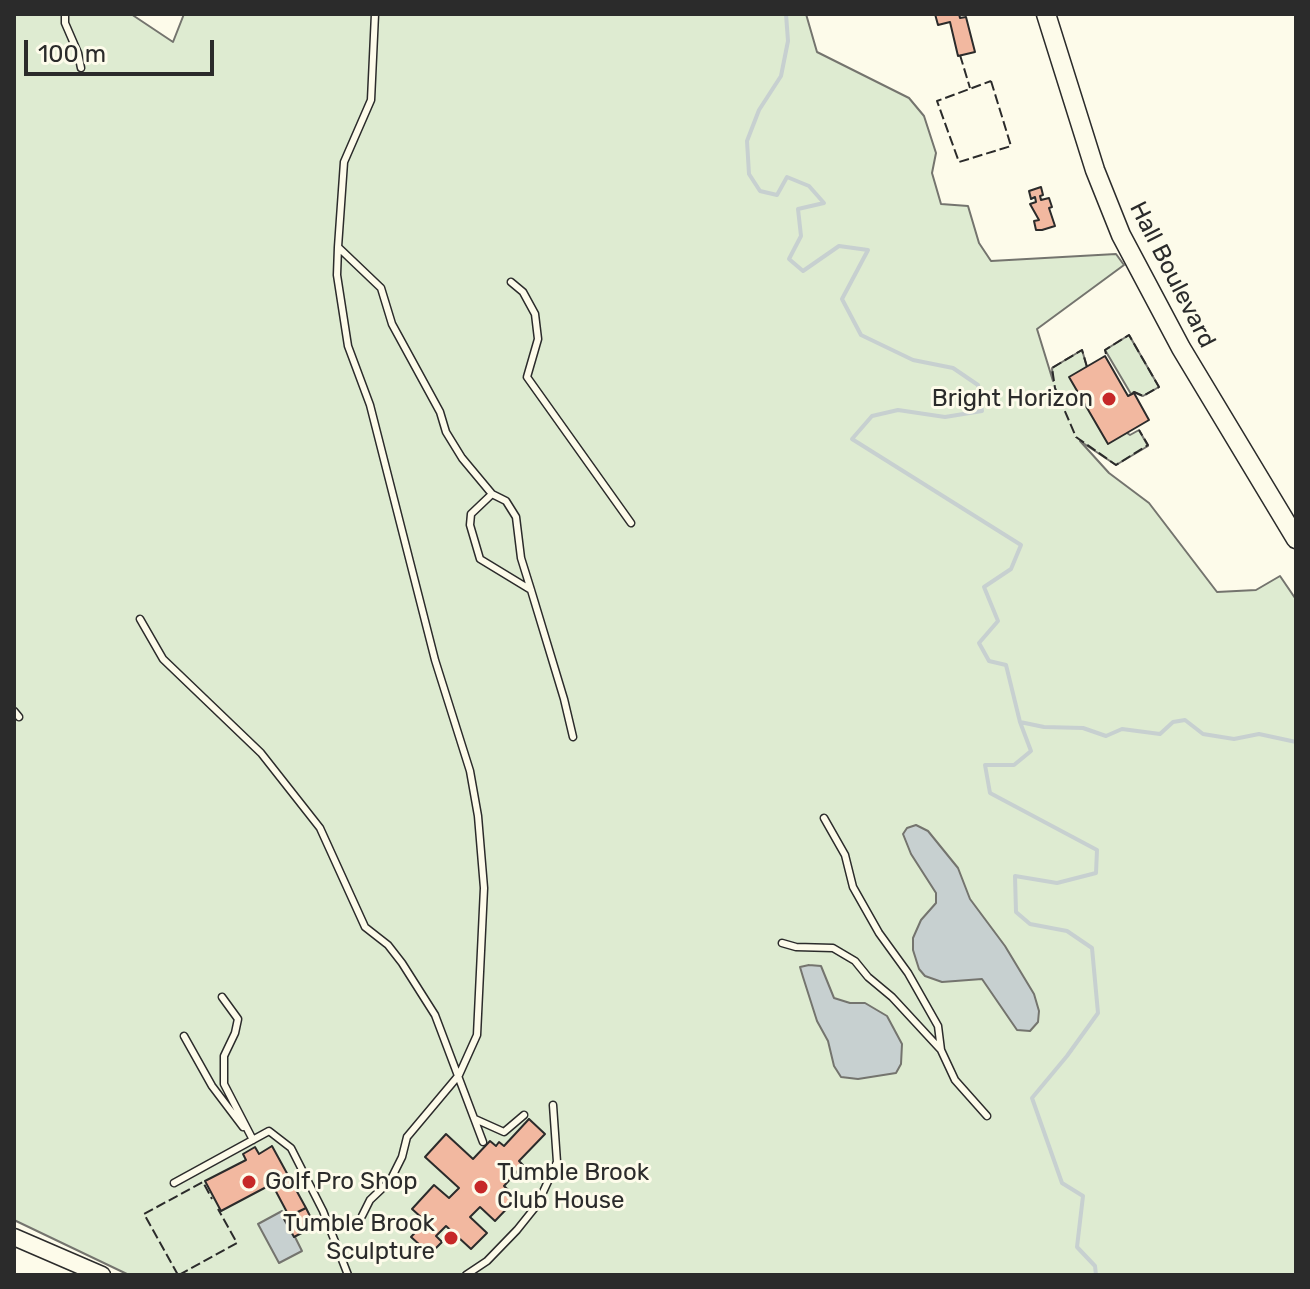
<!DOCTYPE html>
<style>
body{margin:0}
#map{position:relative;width:1310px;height:1289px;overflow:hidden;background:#fdfbea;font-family:Rubik,sans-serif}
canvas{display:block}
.frame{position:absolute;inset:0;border:16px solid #2b2b2b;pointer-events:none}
.scale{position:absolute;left:24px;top:40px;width:190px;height:36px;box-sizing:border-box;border:4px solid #2b2b2b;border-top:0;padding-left:10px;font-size:24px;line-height:28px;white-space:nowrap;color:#2b2b2b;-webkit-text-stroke:6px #fdfbea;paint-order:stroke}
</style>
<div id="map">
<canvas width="1310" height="1289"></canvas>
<div class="frame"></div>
<div class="scale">100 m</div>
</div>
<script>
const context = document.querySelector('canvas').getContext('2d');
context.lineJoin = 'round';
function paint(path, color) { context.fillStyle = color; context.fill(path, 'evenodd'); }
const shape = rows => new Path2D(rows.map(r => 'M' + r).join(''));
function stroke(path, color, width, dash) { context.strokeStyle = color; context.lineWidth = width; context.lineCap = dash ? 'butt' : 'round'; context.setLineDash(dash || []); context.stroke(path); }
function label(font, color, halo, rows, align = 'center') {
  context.font = font + ' Rubik,sans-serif'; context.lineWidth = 6; context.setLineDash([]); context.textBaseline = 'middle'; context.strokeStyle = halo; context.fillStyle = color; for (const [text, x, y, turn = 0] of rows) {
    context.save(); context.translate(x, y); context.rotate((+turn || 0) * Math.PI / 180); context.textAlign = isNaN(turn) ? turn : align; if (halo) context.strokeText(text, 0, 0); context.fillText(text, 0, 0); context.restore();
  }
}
const green = shape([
 [14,14,131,14,173,42,184,14,806,14,817,52,909,98,924,116,936,153,932,173,941,204,968,206,979,243,991,261,1116,254,1124,265,1037,329,1053,381,1052,368,1082,350,1087,367,1127,433,1130,435,1139,430,1148,446,1116,465,1080,441,1109,473,1149,503,1217,592,1256,590,1280,576,1295,598,1296,1275,129,1275,14,1220,14,14],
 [1129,335,1159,387,1143,396,1134,392,1131,394,1105,350,1129,335]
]);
const water = shape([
 [916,825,928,831,958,868,970,899,1005,946,1034,994,1039,1011,1038,1022,1030,1031,1017,1030,982,979,942,982,925,976,919,969,913,950,913,938,921,920,936,903,936,893,911,854,903,834,907,828,916,825],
 [809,965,821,966,834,998,850,1003,865,1003,887,1016,902,1044,901,1064,896,1073,858,1079,841,1077,834,1066,828,1041,817,1021,803,977,800,967,809,965],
 [282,1211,302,1251,279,1263,258,1224,282,1211]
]);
const stream = shape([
 [786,14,788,41,781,76,759,110,747,141,749,174,760,191,777,195,787,177,809,186,824,203,798,209,801,236,789,259,803,271,839,246,868,250,842,299,861,335,913,360,953,368,978,385,982,411,945,417,898,410,872,416,852,439,1021,545,1011,569,984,587,998,621,979,643,989,661,1006,665,1020,722,1031,751,1014,765,985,765,990,793,1097,850,1096,873,1057,883,1015,876,1016,912,1030,924,1067,931,1092,948,1098,1013,1067,1056,1032,1098,1062,1183,1083,1196,1077,1247,1095,1266,1096,1275],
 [1020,722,1044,727,1083,728,1106,736,1122,729,1160,734,1173,722,1185,720,1203,734,1234,739,1259,734,1296,742]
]);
const building = shape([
 [935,14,959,14,960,18,966,17,975,52,958,56,950,22,938,25,935,14],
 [1041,187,1043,195,1040,196,1041,200,1049,198,1052,207,1049,208,1055,226,1042,230,1036,230,1034,221,1039,220,1030,204,1036,202,1035,197,1031,199,1029,191,1041,187],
 [1105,356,1128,396,1134,393,1149,420,1108,444,1069,377,1105,356],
 [529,1119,545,1134,519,1161,523,1165,504,1186,517,1198,495,1221,480,1207,470,1217,487,1233,471,1249,446,1226,436,1236,442,1242,430,1254,411,1237,423,1224,428,1229,431,1226,412,1209,434,1185,449,1198,459,1188,425,1157,446,1134,473,1159,490,1141,496,1146,499,1142,504,1146,529,1119],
 [272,1146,306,1208,289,1216,272,1184,221,1211,205,1181,246,1160,243,1154,255,1147,259,1154,272,1146],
 [306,1208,315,1226,294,1237,284,1219,306,1208]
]);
const lane = shape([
 [65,14,65,23,78,53,81,68],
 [375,14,371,100,344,162,338,247,381,288,392,324,440,412,446,432,462,458,492,494],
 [338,247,337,275,348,346,370,405,435,660,470,771,478,816,484,888,477,1035,459,1075,407,1137,402,1157,390,1181,370,1200,362,1216],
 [511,282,523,292,535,314,538,339,527,377,631,523],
 [531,590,480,559,470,525,471,514,492,494,506,501,516,517,521,558,531,590,564,699,573,737],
 [140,619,163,659,261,753,320,828,365,927,388,945,402,963,435,1015,483,1142],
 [14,711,19,717],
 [824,818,845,855,853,887,879,933,908,973,938,1026,941,1050],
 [782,943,796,947,833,948,855,961,868,977,892,997,941,1050,955,1080,987,1116],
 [222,997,238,1019,235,1033,224,1056,224,1084,253,1140],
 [184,1036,212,1086,243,1127],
 [475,1119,504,1132,524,1115],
 [174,1183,269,1131,291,1148,323,1211,348,1275],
 [466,1275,487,1261,517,1230,537,1205,557,1162,553,1105]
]);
const secondary = shape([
 [14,1237,102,1275]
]);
const primary = shape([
 [1046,14,1095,170,1121,235,1181,348,1296,539]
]);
const fence = shape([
 [960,55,970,88],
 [991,81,1011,146,959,162,937,101,991,81],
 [1106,354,1105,350,1129,335,1159,387,1143,396,1134,392,1131,394],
 [1087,367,1082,350,1052,368,1055,388,1076,437,1116,465,1148,445,1139,430],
 [178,1275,144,1214,203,1182,212,1199],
 [179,1275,237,1243,218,1209]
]);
const markers = [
 [1109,399,8,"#c62828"],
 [249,1182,8,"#c62828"],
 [481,1187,8,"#c62828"],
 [451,1238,8,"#c62828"]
];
const streetNames = [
 ["Hall Boulevard",1172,275,63]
];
const poiNames = [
 ["Bright Horizon",1093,399],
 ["Tumble Brook",497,1173,"left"],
 ["Club House",497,1201,"left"],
 ["Golf Pro Shop",265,1182,"left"],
 ["Tumble Brook",435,1224],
 ["Sculpture",435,1252]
];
paint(green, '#deebd1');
stroke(green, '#74746e', 2);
paint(water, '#c7d0d0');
stroke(water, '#74746e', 2);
stroke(stream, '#c7d0d0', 4);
paint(building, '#f2b8a0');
stroke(building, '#2b2b2b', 2);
stroke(lane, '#2b2b2b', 9);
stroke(secondary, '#2b2b2b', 19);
stroke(primary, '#2b2b2b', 21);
stroke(lane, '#fdfbea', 6);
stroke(secondary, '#fdfbea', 16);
stroke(primary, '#fdfbea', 18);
stroke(fence, '#2b2b2b', 2, [10, 4]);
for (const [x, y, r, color] of markers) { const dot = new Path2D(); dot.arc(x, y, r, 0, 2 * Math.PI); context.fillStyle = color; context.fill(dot); stroke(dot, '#fdfbea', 3); }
label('24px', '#2b2b2b', '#fdfbea', streetNames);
label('24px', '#2b2b2b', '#fdfbea', poiNames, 'right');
</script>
